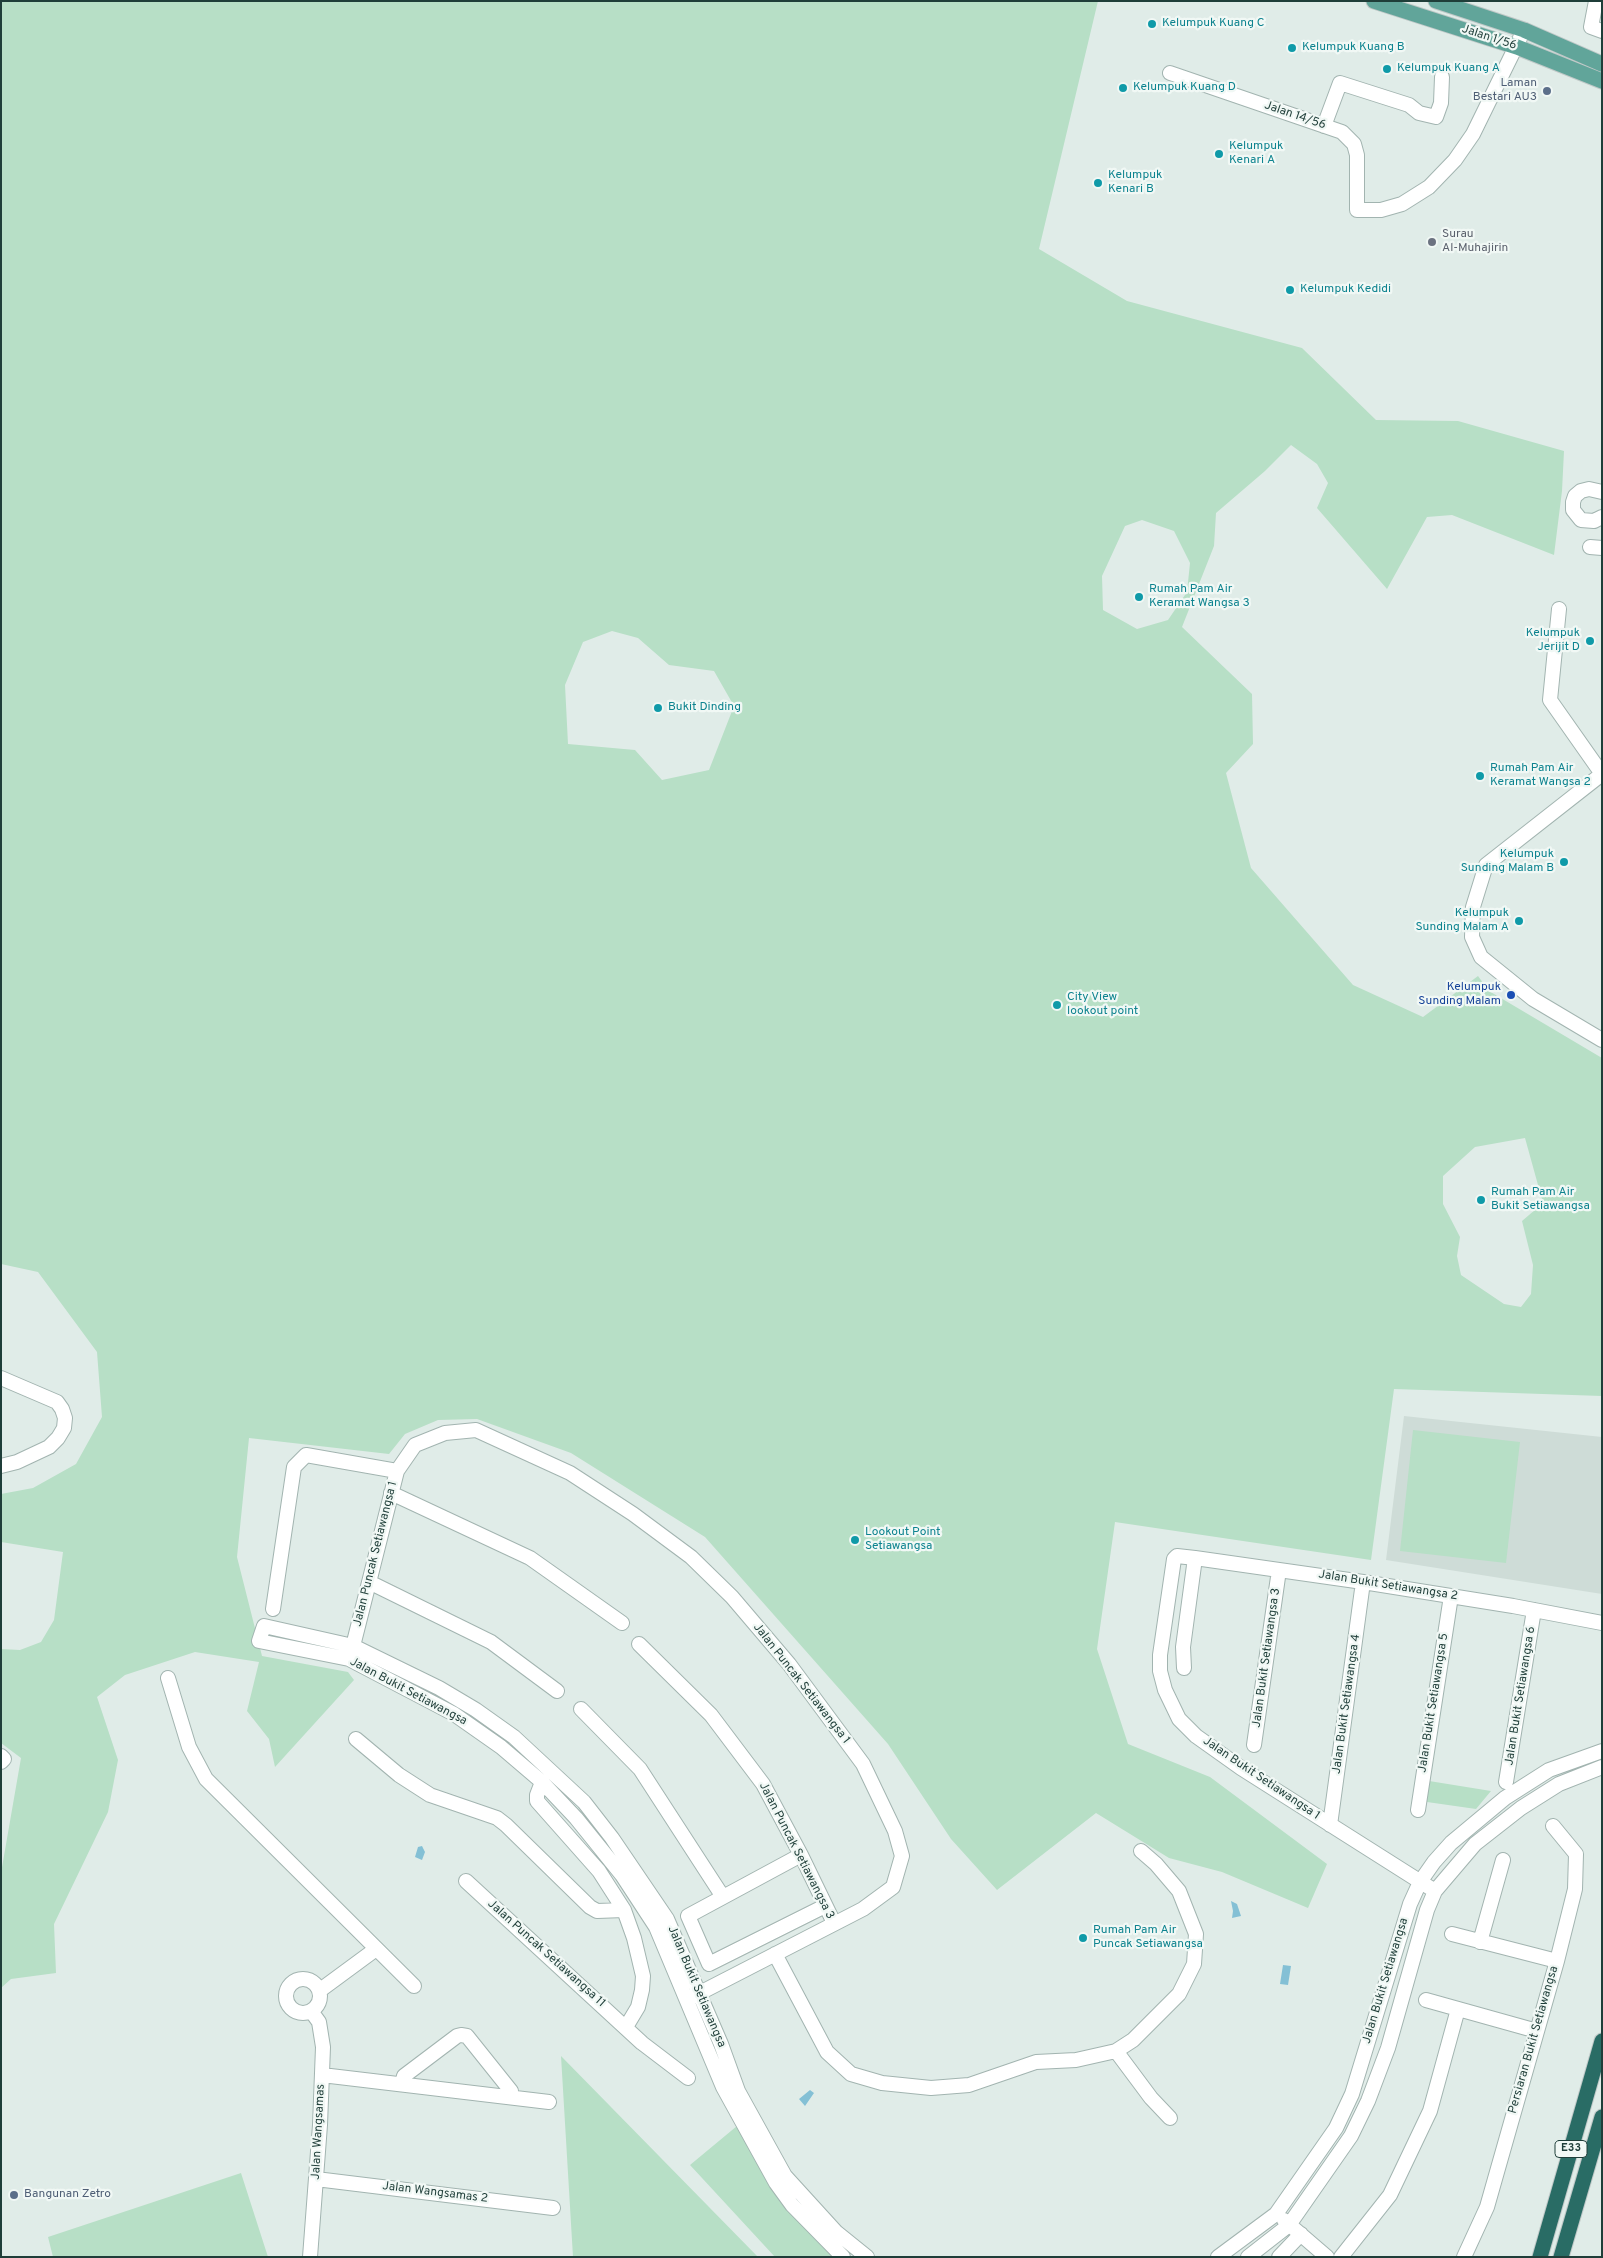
<!DOCTYPE html>
<style>
body{margin:0}
#map{position:relative;width:1603px;height:2258px;overflow:hidden;background:#e0ece8;font-family:Overpass,sans-serif}
canvas{display:block}
.frame{position:absolute;inset:0;border:2px solid #1f3e39;pointer-events:none}
</style>
<div id="map">
<canvas width="1603" height="2258"></canvas>
<div class="frame"></div>
</div>
<script>
const context = document.querySelector('canvas').getContext('2d');
context.lineJoin = 'round';
function paint(path, color) { context.fillStyle = color; context.fill(path, 'evenodd'); }
const shape = rows => new Path2D(rows.map(r => 'M' + r).join(''));
function stroke(path, color, width, dash) { context.strokeStyle = color; context.lineWidth = width; context.lineCap = dash ? 'butt' : 'round'; context.setLineDash(dash || []); context.stroke(path); }
function label(font, color, halo, rows, align = 'center') {
  context.font = font + ' Overpass,sans-serif'; context.lineWidth = 4.5; context.setLineDash([]); context.textBaseline = 'middle'; context.strokeStyle = halo; context.fillStyle = color; for (const [text, x, y, turn = 0] of rows) {
    context.save(); context.translate(x, y); context.rotate((+turn || 0) * Math.PI / 180); context.textAlign = isNaN(turn) ? turn : align; if (halo) context.strokeText(text, 0, 0); context.fillText(text, 0, 0); context.restore();
  }
}
const built = shape([
 [1404,1416,1602,1437,1602,1594,1386,1560]
]);
const green = shape([
 [1,1,1098,1,1039,249,1127,301,1302,348,1376,420,1458,421,1564,451,1562,491,1554,555,1452,515,1427,517,1387,589,1317,508,1328,483,1317,464,1291,445,1265,471,1216,513,1214,546,1182,627,1252,694,1253,744,1226,773,1251,868,1353,985,1423,1017,1478,976,1489,991,1602,1058,1602,1396,1394,1389,1371,1560,1115,1522,1097,1649,1128,1744,1210,1777,1327,1864,1308,1908,1222,1872,1169,1858,1096,1813,997,1890,951,1839,888,1744,705,1537,571,1453,477,1419,438,1420,405,1434,389,1454,249,1438,237,1557,262,1656,348,1672,354,1680,275,1767,269,1739,247,1711,259,1662,195,1652,125,1675,97,1697,118,1760,108,1812,54,1924,56,1973,11,1979,1,1988,1,1873,21,1758,1,1743,1,1649,20,1650,41,1642,54,1620,63,1552,1,1542,1,1494,33,1488,76,1464,102,1417,97,1352,38,1272,1,1264],
 [1142,520,1174,531,1190,563,1187,592,1168,620,1137,629,1103,610,1102,576,1125,526],
 [612,631,638,638,669,665,714,671,734,706,709,770,662,780,635,750,568,744,565,685,583,642],
 [1525,1138,1543,1203,1522,1221,1533,1265,1531,1294,1521,1307,1504,1304,1461,1275,1457,1256,1460,1237,1443,1204,1443,1176,1475,1147],
 [1413,1430,1520,1442,1506,1563,1400,1551],
 [1423,1780,1491,1791,1476,1809,1420,1801],
 [561,2056,758,2257,573,2257],
 [737,2126,839,2257,775,2257,690,2165],
 [241,2173,268,2257,53,2257,48,2237]
]);
const water = shape([
 [422,1846,425,1852,422,1860,415,1857,418,1847],
 [1231,1901,1237,1904,1241,1916,1232,1918,1233,1911],
 [1283,1965,1291,1966,1288,1985,1280,1984],
 [810,2090,814,2093,805,2106,799,2099]
]);
const minor = shape([
 [1596,1,1591,27,1602,31],
 [1170,73,1342,132,1354,144,1357,155,1357,210,1381,210,1402,204,1429,187,1455,160,1473,134,1524,30],
 [1324,126,1340,83,1409,105,1419,113,1436,117,1441,103,1442,77],
 [1602,492,1589,489,1581,491,1575,496,1573,502,1573,510,1581,520,1594,521,1602,517],
 [1590,547,1602,548],
 [1559,609,1550,700,1602,774],
 [1602,774,1486,865,1473,907,1472,937,1481,957,1533,999,1602,1040],
 [1,1378,57,1402,62,1409,65,1418,64,1428,58,1438,49,1447,17,1462,1,1466],
 [391,1493,530,1558,622,1623],
 [369,1582,491,1642,557,1691],
 [273,1609,294,1467,306,1455,397,1471],
 [639,1644,711,1715,763,1784,801,1855,834,1923],
 [351,1654,397,1471,415,1445,445,1433,476,1430,570,1473,633,1514,691,1557,732,1597,789,1664,863,1764,895,1831,902,1856,893,1887,863,1909,692,1997],
 [1184,1668,1183,1647,1195,1558],
 [168,1678,189,1747,206,1779,414,1986],
 [581,1709,640,1769,723,1897],
 [356,1739,399,1775,430,1795,497,1818,506,1825,590,1907,597,1911,624,1910],
 [1254,1745,1279,1570],
 [1,1756,4,1759,1,1762],
 [542,1782,537,1795,537,1801,599,1871,624,1910,634,1938,643,1976,642,1990,638,2007,626,2027],
 [1506,1782,1534,1610],
 [1418,1810,1451,1596],
 [1330,1825,1363,1582],
 [801,1855,688,1916,709,1964,825,1906],
 [466,1881,642,2043,688,2078],
 [1435,1891,1241,1768,1196,1736,1179,1719,1165,1690,1160,1671,1160,1655,1174,1559,1177,1556,1195,1558,1363,1582,1513,1606,1602,1623],
 [1452,1934,1557,1961],
 [1480,1942,1503,1860],
 [775,1954,827,2052,851,2074,882,2083,931,2088,969,2085,1036,2062,1076,2060,1116,2051,1133,2040,1179,1994,1194,1964,1196,1934,1179,1891,1156,1864,1141,1851],
 '286 1996a17 17 0 1 1 34 0a17 17 0 1 1-34 0Z',
 [319,1991,376,1949],
 [1426,2000,1537,2031],
 [1116,2051,1151,2098,1170,2118],
 [322,2075,549,2102],
 [402,2084,404,2076,457,2036,461,2035,467,2036,511,2091,510,2097],
 [316,2179,553,2208],
 [1284,2220,1327,2257],
 [310,2257,320,2125,323,2047,319,2022,311,2011],
 [843,2257,792,2205,776,2183,723,2087,656,1927,622,1875,576,1818,542,1782,501,1747,454,1714,349,1659,259,1641,264,1626,353,1646,439,1688,476,1710,514,1737,584,1802,612,1838,667,1919,721,2044,738,2091,785,2176,836,2232,867,2257],
 [1218,2257,1276,2214,1336,2128,1352,2094,1410,1904,1420,1882,1434,1862,1451,1843,1505,1798,1549,1770,1602,1751],
 [1248,2257,1289,2225,1351,2136,1368,2101,1388,2048,1427,1910,1435,1891,1475,1844,1521,1808,1559,1784,1602,1767],
 [1279,2257,1301,2234],
 [1341,2257,1390,2195,1430,2111,1458,2009],
 [1464,2257,1487,2207,1557,1961,1575,1889,1576,1854,1553,1826]
]);
const major = shape([
 [1374,1,1517,47,1602,81],
 [1436,1,1524,30,1602,64]
]);
const highway = shape([
 [1540,2257,1602,2041],
 [1561,2257,1602,2117]
]);
const markers = [
 [1152,24,5,"#0f9aa8"],
 [1292,48,5,"#0f9aa8"],
 [1387,69,5,"#0f9aa8"],
 [1123,88,5,"#0f9aa8"],
 [1547,91,5,"#5c6f8a"],
 [1219,154,5,"#0f9aa8"],
 [1098,183,5,"#0f9aa8"],
 [1432,242,5,"#6b7280"],
 [1290,290,5,"#0f9aa8"],
 [1139,597,5,"#0f9aa8"],
 [1590,641,5,"#0f9aa8"],
 [658,708,5,"#0f9aa8"],
 [1480,776,5,"#0f9aa8"],
 [1564,862,5,"#0f9aa8"],
 [1519,921,5,"#0f9aa8"],
 [1511,995,5,"#1a4fb4"],
 [1057,1005,5,"#0f9aa8"],
 [1481,1200,5,"#0f9aa8"],
 [855,1540,5,"#0f9aa8"],
 [1083,1938,5,"#0f9aa8"],
 [14,2195,5,"#5c6f8a"]
];
const shields = [
 [1571,2149,32]
];
const shieldNames = [
 ["E33",1571,2149]
];
const cultureNames = [
 ["Kelumpuk Kuang C",1162,24],
 ["Kelumpuk Kuang B",1302,48],
 ["Kelumpuk Kuang A",1397,69],
 ["Kelumpuk Kuang D",1133,88],
 ["Kelumpuk",1229,147],
 ["Kenari A",1229,161],
 ["Kelumpuk",1108,176],
 ["Kenari B",1108,190],
 ["Kelumpuk Kedidi",1300,290],
 ["Rumah Pam Air",1149,590],
 ["Keramat Wangsa 3",1149,604],
 ["Kelumpuk",1580,634,"right"],
 ["Jerijit D",1580,648,"right"],
 ["Bukit Dinding",668,708],
 ["Rumah Pam Air",1490,769],
 ["Keramat Wangsa 2",1490,783],
 ["Kelumpuk",1554,855,"right"],
 ["Sunding Malam B",1554,869,"right"],
 ["Kelumpuk",1509,914,"right"],
 ["Sunding Malam A",1509,928,"right"],
 ["City View",1067,998],
 ["lookout point",1067,1012],
 ["Rumah Pam Air",1491,1193],
 ["Bukit Setiawangsa",1491,1207],
 ["Lookout Point",865,1533],
 ["Setiawangsa",865,1547],
 ["Rumah Pam Air",1093,1931],
 ["Puncak Setiawangsa",1093,1945]
];
const streetNames = [
 ["Jalan 1/56",1489,38,18],
 ["Jalan 14/56",1295,116,19],
 ["Jalan Puncak Setiawangsa 1",376,1554,-76],
 ["Jalan Bukit Setiawangsa 2",1388,1586,9],
 ["Jalan Bukit Setiawangsa 3",1267,1658,-82],
 ["Jalan Puncak Setiawangsa 1",801,1684,52],
 ["Jalan Bukit Setiawangsa",408,1692,28],
 ["Jalan Bukit Setiawangsa 6",1521,1696,-81],
 ["Jalan Bukit Setiawangsa 5",1434,1703,-81],
 ["Jalan Bukit Setiawangsa 4",1347,1704,-82],
 ["Jalan Bukit Setiawangsa 1",1261,1779,34],
 ["Jalan Puncak Setiawangsa 3",796,1851,63],
 ["Jalan Puncak Setiawangsa 11",546,1954,42],
 ["Jalan Bukit Setiawangsa",1386,1981,-73],
 ["Jalan Bukit Setiawangsa",696,1987,67],
 ["Persiaran Bukit Setiawangsa",1534,2040,-74],
 ["Jalan Wangsamas",319,2132,-87],
 ["Jalan Wangsamas 2",435,2193,7]
];
const serviceNames = [
 ["Laman",1537,84],
 ["Bestari AU3",1537,98],
 ["Bangunan Zetro",24,2195,"left"]
];
const worshipNames = [
 ["Surau",1442,235],
 ["Al-Muhajirin",1442,249]
];
const transitNames = [
 ["Kelumpuk",1501,988],
 ["Sunding Malam",1501,1002]
];
paint(built, '#cedcd7');
paint(green, '#b7dfc6');
paint(water, '#84c0d5');
stroke(minor, '#a2b4b0', 16);
stroke(major, '#c0c9c8', 17);
stroke(highway, '#c0c9c8', 17);
stroke(minor, '#fff', 14);
stroke(major, '#61a59a', 15);
stroke(highway, '#296c65', 15);
for (const [x, y, r, color] of markers) { const dot = new Path2D(); dot.arc(x, y, r, 0, 2 * Math.PI); context.fillStyle = color; context.fill(dot); stroke(dot, '#f1f8f5', 2); }
for (const [x, y, w] of shields) { const box = new Path2D(); box.roundRect(x - w / 2, y - 8.5, w, 17, 4); context.fillStyle = '#f1f8f5'; context.fill(box); stroke(box, '#1f3e39', 1); }
label('bold 11px', '#1f3e39', null, shieldNames);
label('12px', '#0d838f', '#f1f8f5', cultureNames, 'left');
label('12px', '#1f3e39', '#f1f8f5', streetNames);
label('12px', '#4e5e75', '#f1f8f5', serviceNames, 'right');
label('12px', '#5b616d', '#f1f8f5', worshipNames, 'left');
label('12px', '#164399', '#f1f8f5', transitNames, 'right');
</script>
